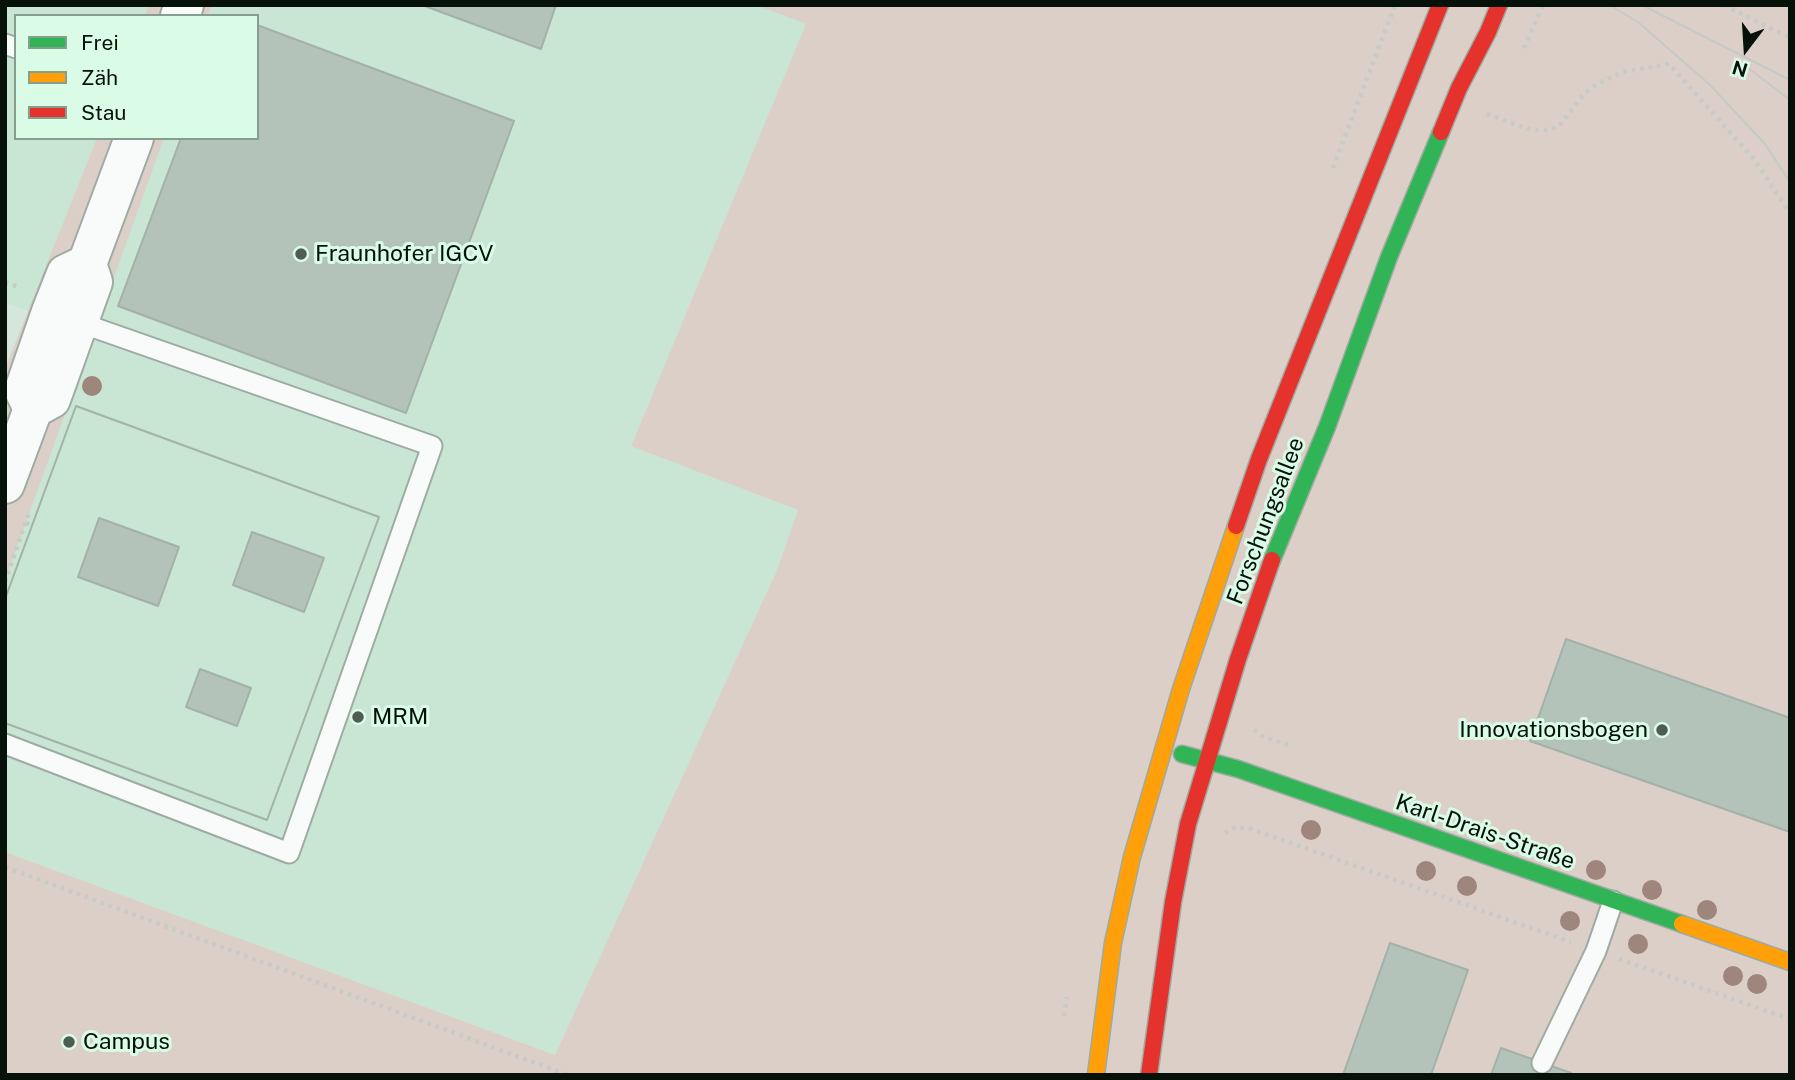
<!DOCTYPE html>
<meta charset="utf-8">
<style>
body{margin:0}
#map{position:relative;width:1795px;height:1080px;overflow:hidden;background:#d5e7dc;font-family:"Public Sans",sans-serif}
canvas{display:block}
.frame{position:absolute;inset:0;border:7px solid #06110a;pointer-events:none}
.legend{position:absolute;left:14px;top:14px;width:245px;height:126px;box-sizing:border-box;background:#dafce7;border:2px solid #859e8f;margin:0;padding:9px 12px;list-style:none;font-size:21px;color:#06110a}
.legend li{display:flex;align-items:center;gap:14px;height:35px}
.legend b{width:35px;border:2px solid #859e8f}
.north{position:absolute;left:1711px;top:14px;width:70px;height:70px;-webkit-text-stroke:5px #dafce7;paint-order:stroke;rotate:197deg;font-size:19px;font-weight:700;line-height:28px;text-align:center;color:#06110a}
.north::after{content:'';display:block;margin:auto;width:24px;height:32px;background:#06110a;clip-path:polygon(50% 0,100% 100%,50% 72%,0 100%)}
</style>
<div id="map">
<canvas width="1795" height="1080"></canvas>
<div class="frame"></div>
<ul class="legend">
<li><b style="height:9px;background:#30b455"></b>Frei</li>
<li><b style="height:9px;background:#ff9f0a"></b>Zäh</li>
<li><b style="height:9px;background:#e5322d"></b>Stau</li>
</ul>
<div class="north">N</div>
</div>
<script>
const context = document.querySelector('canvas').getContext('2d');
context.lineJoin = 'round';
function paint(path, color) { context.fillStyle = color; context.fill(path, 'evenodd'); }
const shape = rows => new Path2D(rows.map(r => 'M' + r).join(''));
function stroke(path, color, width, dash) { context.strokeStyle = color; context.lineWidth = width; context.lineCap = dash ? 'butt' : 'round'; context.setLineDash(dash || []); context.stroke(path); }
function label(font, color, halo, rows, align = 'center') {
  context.font = font + ' "Public Sans",sans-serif'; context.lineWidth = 6; context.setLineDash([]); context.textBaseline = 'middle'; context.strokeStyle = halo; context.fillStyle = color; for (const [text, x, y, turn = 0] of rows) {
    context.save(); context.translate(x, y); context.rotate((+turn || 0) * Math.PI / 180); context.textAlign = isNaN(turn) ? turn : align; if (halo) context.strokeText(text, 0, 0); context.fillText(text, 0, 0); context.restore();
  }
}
const built = shape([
 [5,5,149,5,145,16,16,16,16,138,97,138,29,311,5,303],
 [212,5,756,5,807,23,631,445,798,510,777,570,555,1055,5,852,5,581,95,327,164,138,257,138,257,16,208,16]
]);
const green = shape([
 [149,5,212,5,208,16,145,16],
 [756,5,1790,5,1790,1075,5,1075,5,852,555,1055,777,570,798,510,631,446,806,24],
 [97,138,164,138,5,581,5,369]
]);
const building = shape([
 [422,5,556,5,541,49,422,5],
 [257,25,514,121,406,413,118,306,181,138,257,138,257,25],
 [76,406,379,517,267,820,5,723,5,599,76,406],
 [99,518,179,547,158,606,78,577,99,518],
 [252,532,324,558,304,612,233,585,252,532],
 [200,669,251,688,237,726,186,707,200,669],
 [76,406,379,517,267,820,5,723,5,599,76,406],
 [1566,639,1790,718,1790,832,1530,741,1566,639],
 [1390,943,1468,970,1431,1075,1343,1075,1390,943],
 [1501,1048,1571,1073,1570,1075,1491,1075,1501,1048]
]);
const path = shape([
 [1724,5,1790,38],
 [1524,48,1543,5],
 [1487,114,1531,130,1547,130,1559,126,1585,93,1599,83,1623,72,1669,64,1753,158,1790,213],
 [1333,168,1395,5],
 [5,282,21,288],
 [26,523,32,525],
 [5,582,30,510],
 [1254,730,1264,737,1291,746],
 [1225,833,1236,827,1251,829,1571,942],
 [5,867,568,1075],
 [1619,959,1790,1019],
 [1064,1016,1067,997]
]);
const lane = shape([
 [5,44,16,48],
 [5,744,289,853,432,446,78,322],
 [1542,1063,1596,951,1613,901]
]);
const street = shape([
 [180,16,184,5],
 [33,409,24,390,51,312,66,274,87,264],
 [5,484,33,409,51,399,93,282,87,264,134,138]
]);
const fast = shape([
 [1272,560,1327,427,1389,257,1441,132],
 [1182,754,1238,769,1682,924]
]);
const slow = shape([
 [1682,924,1790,962],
 [1096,1075,1113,943,1132,857,1181,689,1236,526]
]);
const jam = shape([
 [1441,132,1459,88,1488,32,1499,5],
 [1236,526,1259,459,1440,5],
 [1149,1075,1173,902,1188,824,1238,659,1272,560]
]);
const tram = shape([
 [1609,5,1638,22,1710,85,1765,144,1790,182],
 [1642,5,1790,80],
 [1743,64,1790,100]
]);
const trees = [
 [92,386],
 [1311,830],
 [1596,870],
 [1426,871],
 [1467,886],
 [1652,890],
 [1707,910],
 [1570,921],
 [1638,944],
 [1733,976],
 [1757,984]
];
const markers = [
 [301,254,7,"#4e5c54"],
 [358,717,7,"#4e5c54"],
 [1662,730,7,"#4e5c54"],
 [69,1042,7,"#4e5c54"]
];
const poiNames = [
 ["Fraunhofer IGCV",315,254],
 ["MRM",372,717],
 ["Innovationsbogen",1648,730,"right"],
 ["Campus",83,1042]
];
const streetNames = [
 ["Forschungsallee",1266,521,-69],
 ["Karl-Drais-Straße",1485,832,19]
];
paint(built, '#c8e6d3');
paint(green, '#dccfc7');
paint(building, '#b3c3b9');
stroke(building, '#a3b1a8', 2);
stroke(lane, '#9daba2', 23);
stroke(street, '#9daba2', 42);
stroke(fast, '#9daba2', 19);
stroke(slow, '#9daba2', 19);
stroke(jam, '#9daba2', 19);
stroke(path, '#c6cac8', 4.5, [3.5, 5]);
stroke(lane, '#f9fbfa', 19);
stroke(street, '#f9fbfa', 38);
stroke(fast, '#30b455', 16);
stroke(slow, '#ff9f0a', 16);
stroke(jam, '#e5322d', 16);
stroke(tram, '#c5cac7', 2);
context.fillStyle = '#9f867d';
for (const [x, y] of trees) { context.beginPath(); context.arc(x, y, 10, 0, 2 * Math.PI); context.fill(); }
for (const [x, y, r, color] of markers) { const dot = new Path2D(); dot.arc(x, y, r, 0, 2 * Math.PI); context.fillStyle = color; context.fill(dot); stroke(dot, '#dafce7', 2.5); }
label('23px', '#06110a', '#dafce7', poiNames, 'left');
label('23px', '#06110a', '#dafce7', streetNames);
</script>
